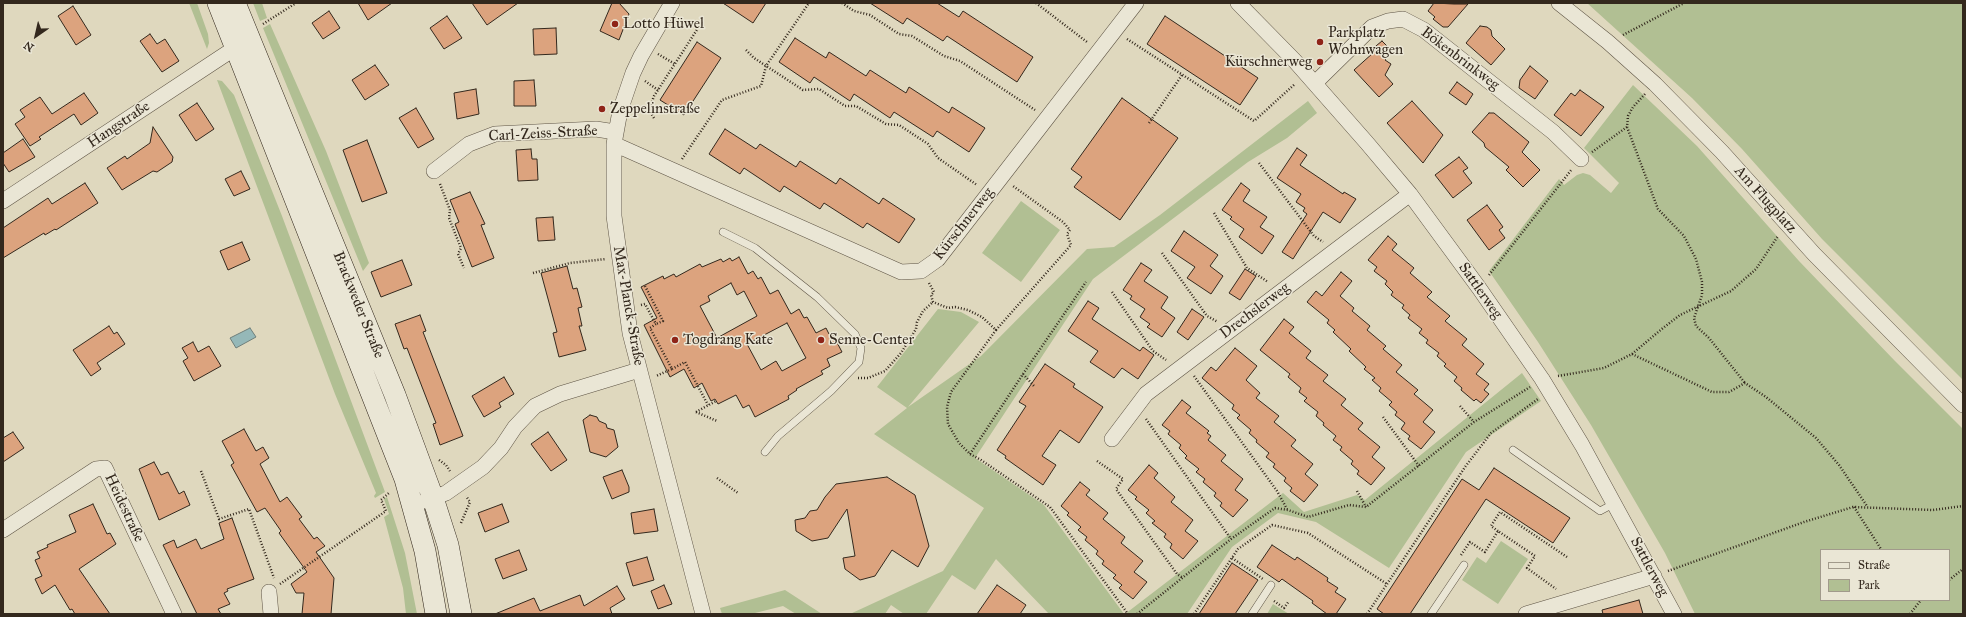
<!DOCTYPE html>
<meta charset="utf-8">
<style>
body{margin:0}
#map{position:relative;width:1966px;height:617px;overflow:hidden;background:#dfd8be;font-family:"IM FELL Great Primer",serif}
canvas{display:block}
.frame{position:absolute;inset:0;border:4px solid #33281d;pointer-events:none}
.legend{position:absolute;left:1820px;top:549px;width:130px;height:52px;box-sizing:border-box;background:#eae6d5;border:1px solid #a19a8b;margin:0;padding:5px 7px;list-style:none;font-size:12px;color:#33281d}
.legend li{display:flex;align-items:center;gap:8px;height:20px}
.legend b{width:20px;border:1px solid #a19a8b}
.north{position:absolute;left:16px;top:16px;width:40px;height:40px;-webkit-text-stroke:3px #eae6d5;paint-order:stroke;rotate:214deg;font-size:11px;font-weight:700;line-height:16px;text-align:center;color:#33281d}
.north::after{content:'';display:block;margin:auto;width:14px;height:18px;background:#33281d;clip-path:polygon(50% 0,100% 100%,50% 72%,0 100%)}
</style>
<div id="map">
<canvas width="1966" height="617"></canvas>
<div class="frame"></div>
<ul class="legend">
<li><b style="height:5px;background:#eae6d5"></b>Straße</li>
<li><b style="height:11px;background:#b1bf93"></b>Park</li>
</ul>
<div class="north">N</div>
</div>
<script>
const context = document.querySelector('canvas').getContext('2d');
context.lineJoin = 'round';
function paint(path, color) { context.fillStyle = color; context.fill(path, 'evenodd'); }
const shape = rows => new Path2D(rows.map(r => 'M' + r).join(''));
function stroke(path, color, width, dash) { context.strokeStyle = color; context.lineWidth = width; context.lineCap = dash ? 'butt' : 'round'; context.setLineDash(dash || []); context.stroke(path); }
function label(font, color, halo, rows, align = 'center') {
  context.font = font + ' "IM FELL Great Primer",serif'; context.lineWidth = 3; context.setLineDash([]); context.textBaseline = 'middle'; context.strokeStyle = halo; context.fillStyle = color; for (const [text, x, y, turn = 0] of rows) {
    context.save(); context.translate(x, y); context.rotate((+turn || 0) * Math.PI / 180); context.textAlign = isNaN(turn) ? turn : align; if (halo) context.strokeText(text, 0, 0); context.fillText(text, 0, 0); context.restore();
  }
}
const green = shape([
 [189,3,197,3,208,34,209,43,207,49],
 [253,3,262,3,267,18,260,21],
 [1587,3,1963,3,1963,380,1822,239,1742,149,1692,98],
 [270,24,326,151,369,263,363,271,263,28],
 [217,80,222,81,234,95,282,216,385,492,375,498,374,496,376,493,335,394],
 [1633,85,1697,146,1799,261,1894,360,1963,429,1963,614,1695,614,1665,553,1591,425,1538,342,1489,271,1559,179,1564,185,1577,175,1583,173,1590,175,1611,193,1619,183,1584,148],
 [1821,550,1949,550,1949,600,1821,600],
 [1308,101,1317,113,1287,138,1248,162,1093,279,975,458,1044,505,1124,614,1049,614,996,559,975,590,952,575,926,614,904,614,891,605,885,614,850,614,943,571,984,508,874,434,907,408,877,387,938,309,961,312,979,322,908,407,981,356,1087,249,1114,247,1160,215],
 [1021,201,1060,230,1021,282,982,253],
 [1522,373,1541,401,1466,452,1389,568,1316,522,1278,513,1232,547,1187,614,1125,614,1283,493,1304,512,1357,495,1365,500],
 [387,497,405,553,417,614,406,614,403,588,384,517,389,514,384,499],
 [1501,541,1528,559,1498,604,1462,580,1477,557,1486,563],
 [785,590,822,614,796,614,783,606,751,614,722,614,720,608],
 [1273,604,1289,614,1267,614]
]);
const water = shape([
 [250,328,256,337,236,348,230,338,250,328]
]);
const building = shape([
 [358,3,392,3,368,20,358,3],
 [472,3,518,3,487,25,472,3],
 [612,3,619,3,629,14,619,40,600,31,612,3],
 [723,3,766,3,753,23,723,3],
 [870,3,937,3,959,17,963,11,1033,57,1017,82,947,36,943,41,907,18,903,24,870,3],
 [1434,3,1454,4,1468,4,1448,27,1443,27,1433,19,1435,17,1428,11,1434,3],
 [73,6,91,35,76,45,58,16,73,6],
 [329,11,340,28,323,39,312,23,329,11],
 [447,16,462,38,444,49,430,28,447,16],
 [1165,16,1258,78,1240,105,1147,44,1165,16],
 [1480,26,1487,27,1491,30,1492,36,1505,49,1491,65,1466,43,1480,26],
 [556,28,557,54,534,55,533,29,556,28],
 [150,34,157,44,165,39,179,61,162,72,140,41,150,34],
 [795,38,826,58,829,52,866,76,870,70,906,93,909,87,949,113,952,107,985,128,969,152,937,131,933,137,894,112,890,118,854,94,850,101,814,77,810,83,779,62,795,38],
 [1382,41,1393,52,1385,60,1391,64,1385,75,1393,84,1379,97,1354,70,1373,53,1371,50,1382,41],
 [697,42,721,58,684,115,660,100,697,42],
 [375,65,389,85,365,100,352,80,375,65],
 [1530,66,1548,81,1535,99,1519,88,1520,80,1530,66],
 [534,80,536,106,514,106,514,81,534,80],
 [1457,82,1473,94,1466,105,1449,93,1457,82],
 [476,89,479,114,457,119,454,93,476,89],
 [1580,90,1604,107,1581,136,1554,115,1571,93,1575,96,1580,90],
 [84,93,98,113,81,125,74,114,39,137,41,139,30,146,15,124,25,117,20,110,40,97,52,114,84,93],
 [1122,98,1178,138,1120,220,1074,187,1082,177,1071,169,1122,98],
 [1412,101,1443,135,1423,163,1387,123,1412,101],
 [197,103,214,129,196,141,179,115,197,103],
 [416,108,434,139,418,148,399,118,416,108],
 [1489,113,1494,113,1529,142,1522,152,1540,170,1523,187,1506,170,1509,167,1485,147,1484,143,1472,132,1489,113],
 [153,127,173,157,172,162,157,172,153,171,122,190,107,168,125,156,127,159,150,143,153,127],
 [725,129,756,149,760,144,796,167,800,161,836,184,840,178,879,204,883,198,915,219,899,243,867,223,863,228,824,203,820,209,784,186,780,192,744,168,740,174,709,154,725,129],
 [23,139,35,157,9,172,3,163,3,153,23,139],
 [367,140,387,193,362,202,343,150,367,140],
 [1297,148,1307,155,1300,165,1343,194,1344,192,1356,199,1340,223,1323,212,1293,259,1282,252,1307,214,1303,211,1305,208,1296,202,1301,194,1277,178,1297,148],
 [531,149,532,159,537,159,538,180,518,181,516,150,531,149],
 [1459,157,1468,168,1463,171,1472,183,1453,198,1435,175,1459,157],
 [241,171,250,189,234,196,225,179,241,171],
 [85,183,98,203,56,230,55,229,45,235,44,233,3,258,3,228,48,198,52,204,85,183],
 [1241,183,1250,190,1243,201,1267,217,1260,227,1274,236,1262,254,1239,237,1244,229,1230,219,1232,217,1222,210,1241,183],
 [470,192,485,224,481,225,494,258,472,267,455,224,459,222,450,200,470,192],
 [1487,205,1503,227,1499,230,1505,238,1489,250,1467,220,1487,205],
 [553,217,555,240,538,241,536,218,553,217],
 [1184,231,1218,255,1210,266,1223,276,1211,294,1187,278,1195,267,1171,251,1184,231],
 [1388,236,1397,244,1392,250,1414,268,1410,273,1432,292,1427,297,1450,316,1445,321,1467,339,1462,345,1484,364,1476,374,1489,384,1484,390,1489,394,1481,403,1476,399,1474,401,1461,390,1462,388,1454,381,1457,377,1444,366,1446,364,1437,356,1439,353,1426,343,1428,340,1419,333,1422,329,1408,318,1410,315,1402,308,1404,305,1391,295,1393,292,1385,284,1387,281,1374,271,1377,267,1368,260,1388,236],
 [242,242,250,260,228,270,220,251,242,242],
 [739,257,748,274,753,271,758,279,761,277,770,294,778,290,791,314,799,309,804,318,807,317,816,333,826,328,829,334,832,333,842,352,827,359,830,366,821,371,823,374,796,389,797,390,788,396,789,399,755,417,749,405,743,408,736,395,718,404,715,399,711,401,702,383,694,388,684,369,670,377,644,325,657,318,641,287,663,276,664,279,674,274,676,277,700,264,702,267,721,259,723,262,730,258,732,261,739,257],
 [731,283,737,295,744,291,757,316,717,338,700,306,710,301,708,296,731,283],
 [787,323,806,358,782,371,776,361,761,370,747,344,787,323],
 [402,260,412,285,381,297,371,272,402,260],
 [1141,263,1152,270,1144,281,1168,297,1161,308,1175,318,1162,337,1147,327,1150,324,1140,317,1145,309,1130,299,1132,296,1123,290,1141,263],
 [567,266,573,289,577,288,582,307,578,308,582,326,579,326,586,350,559,357,553,333,557,332,541,273,567,266],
 [1245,269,1256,276,1240,300,1229,293,1245,269],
 [1341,272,1352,281,1340,296,1354,308,1352,311,1370,326,1367,330,1386,346,1383,349,1402,365,1396,372,1418,390,1414,394,1433,410,1423,422,1435,432,1421,449,1408,439,1410,436,1401,429,1405,423,1395,415,1397,412,1389,405,1392,402,1379,391,1381,388,1372,380,1375,378,1364,369,1366,367,1349,351,1351,349,1333,332,1335,330,1327,323,1329,320,1307,302,1316,291,1322,296,1341,272],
 [1088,301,1099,308,1092,319,1140,351,1143,347,1154,355,1138,379,1122,368,1114,378,1090,362,1098,351,1068,331,1088,301],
 [1192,309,1204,317,1188,340,1177,332,1192,309],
 [420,315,426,331,423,332,463,436,440,445,433,424,436,423,407,348,404,349,395,324,420,315],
 [1284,319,1294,327,1289,333,1311,351,1306,358,1328,375,1323,381,1346,399,1341,405,1363,423,1358,429,1380,447,1372,457,1385,468,1371,485,1357,474,1359,471,1351,464,1353,461,1340,450,1342,447,1333,440,1336,436,1323,425,1324,423,1316,416,1318,412,1304,401,1307,398,1299,392,1301,388,1288,377,1290,374,1260,350,1284,319],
 [109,326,114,334,117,332,125,344,97,363,101,369,91,376,73,350,109,326],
 [193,342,198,352,209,346,221,366,194,381,183,361,188,358,182,348,193,342],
 [1235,348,1257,366,1246,380,1260,393,1256,398,1279,416,1274,422,1296,440,1291,446,1313,464,1305,474,1318,485,1304,502,1290,491,1292,488,1284,481,1286,478,1273,467,1275,464,1266,457,1269,453,1256,442,1257,440,1249,433,1251,430,1237,418,1240,415,1232,409,1234,405,1202,378,1211,367,1216,371,1235,348],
 [1045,364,1075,384,1073,387,1103,407,1079,443,1060,430,1042,456,1056,465,1043,485,1005,458,1006,456,997,450,1026,406,1019,402,1045,364],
 [504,377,514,394,499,403,501,407,484,417,472,396,504,377],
 [1182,400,1191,407,1186,413,1209,431,1207,433,1211,436,1208,440,1226,455,1221,461,1243,479,1235,490,1248,500,1233,517,1220,506,1222,503,1214,496,1216,493,1203,482,1205,479,1196,472,1199,469,1185,458,1187,456,1179,448,1181,445,1168,434,1170,431,1162,425,1182,400],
 [590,415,597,417,599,421,606,424,607,428,614,430,618,447,606,457,590,452,583,420,590,415],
 [244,429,256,451,263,447,269,458,260,464,280,502,287,497,302,517,299,519,314,539,317,537,325,546,316,552,334,578,331,614,302,614,304,593,296,593,291,584,307,572,279,533,281,531,265,508,257,512,231,465,234,463,222,441,244,429],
 [13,432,24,448,3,462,3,438,13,432],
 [548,432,567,460,551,471,531,444,548,432],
 [154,462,161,475,168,472,179,494,184,491,190,505,159,520,139,469,154,462],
 [1149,465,1158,473,1154,478,1175,497,1171,502,1193,520,1185,531,1198,541,1183,559,1170,548,1172,544,1164,537,1166,534,1152,523,1155,521,1146,513,1149,510,1135,499,1137,497,1128,490,1149,465],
 [1494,468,1570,518,1553,543,1486,499,1410,614,1384,614,1377,609,1462,479,1479,490,1494,468],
 [622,470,629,487,629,492,612,499,603,477,622,470],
 [887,477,915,495,929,546,918,567,892,550,875,576,860,580,845,569,843,558,855,556,847,509,828,538,812,541,796,531,795,520,805,518,810,511,817,510,825,497,836,484,887,477],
 [1080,482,1090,490,1086,495,1108,513,1103,519,1125,537,1121,543,1143,561,1134,572,1147,582,1133,599,1119,588,1122,585,1113,578,1116,575,1102,564,1104,561,1096,554,1098,551,1085,540,1087,537,1078,530,1081,527,1067,515,1069,513,1061,506,1080,482],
 [93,504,107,534,110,533,116,544,79,569,110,614,75,614,72,609,70,610,55,585,42,594,35,579,42,576,35,560,40,558,37,552,48,547,47,545,76,532,69,515,93,504],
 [502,504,509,522,485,532,478,513,502,504],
 [654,509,658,531,634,534,631,513,654,509],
 [232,518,254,579,227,589,228,591,224,593,230,604,218,609,221,614,197,614,163,545,174,540,177,548,196,539,201,549,224,539,219,523,232,518],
 [1272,545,1295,560,1297,557,1328,578,1327,581,1338,588,1335,592,1346,599,1336,614,1327,614,1312,603,1313,601,1282,579,1279,582,1257,567,1272,545],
 [519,550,527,570,503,579,495,559,519,550],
 [647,557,654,580,633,586,626,563,647,557],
 [1232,563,1258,580,1235,614,1199,614,1232,563],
 [664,585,672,604,658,609,651,591,664,585],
 [997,585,1026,605,1020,614,977,614,997,585],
 [617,586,625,599,610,608,612,614,495,614,534,598,540,611,580,595,584,606,617,586],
 [1639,600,1643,614,1603,614,1602,610,1639,600]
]);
const path = shape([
 [724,3,725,3],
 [842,3,854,11,870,15,899,34,912,36,944,56,960,61,1035,110],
 [1036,3,1087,42],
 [263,24,296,3],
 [1623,35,1684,3],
 [1127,39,1254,121,1295,84],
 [746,50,754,58,803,90,819,89,845,106,856,106,886,124,899,125,928,144,938,158,977,185],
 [658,54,675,64],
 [645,81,658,90],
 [1645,94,1633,107,1628,116,1627,127,1658,209,1684,236,1696,259,1702,282,1702,295,1694,318,1696,326,1709,338,1745,383],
 [654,118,649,110,654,96,702,22],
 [1149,123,1182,75],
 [1592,152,1627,127],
 [682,159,722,100,761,86,766,66,809,3],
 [1259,163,1314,236,1323,242],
 [440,184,450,210,449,218,461,248,458,254,464,268],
 [1214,213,1247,268,1268,282],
 [1162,253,1207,316,1218,322],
 [533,273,570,263,606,259],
 [1489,275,1572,169],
 [929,283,934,292,931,295,933,302,948,308,955,307,968,310,982,317,996,330,951,392,947,407,948,424,959,443,970,454,981,460,1050,507,1128,614],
 [645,286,663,321,656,324],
 [1112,292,1153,351,1166,360],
 [641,305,645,304,656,324,650,328,672,369,656,376],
 [996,330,1071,245,1067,234,1070,230,1063,222,1013,186],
 [1632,354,1712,392,1729,392,1745,383,1766,397,1816,438,1839,465,1867,506],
 [672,369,685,362,708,405],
 [1023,374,1086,282],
 [1194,376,1277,491,1287,509],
 [1558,376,1604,368,1632,354,1663,328,1680,315,1731,291,1756,269,1778,236],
 [858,378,868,378,885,371,901,353,916,329,917,322,923,311,933,302],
 [1460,406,1474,422],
 [696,412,716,401],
 [696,412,717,421],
 [1383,417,1419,466],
 [1146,419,1231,539],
 [970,454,1023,374,1034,386],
 [439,460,446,465,450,471],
 [1097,461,1123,479,1116,489,1177,574,1183,578],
 [201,471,219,519,249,509,274,578],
 [717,478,738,493],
 [1357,491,1366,507],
 [1854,507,1881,549],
 [461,523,470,502,466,496],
 [1498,531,1491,526,1500,512,1567,557],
 [1461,555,1470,542,1485,552,1498,531,1535,556,1527,568,1556,589],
 [1232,558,1263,579],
 [1668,571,1804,522,1853,507,1933,510,1963,506],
 [1949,580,1963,569],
 [280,584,386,511,381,500,389,493],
 [1274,601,1284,608,1289,601],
 [1137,614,1231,539,1275,508,1288,510,1308,517,1349,505,1366,507,1474,422,1530,387],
 [1194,614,1238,549,1272,525,1308,533,1387,584],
 [1367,614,1465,467,1491,433,1538,399],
 [1910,614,1921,600]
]);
const lane = shape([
 [723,232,755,248,817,297,855,334,861,348,859,362,831,391,778,436,765,452],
 [1513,450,1600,511,1615,503],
 [1252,614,1271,585],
 [1431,614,1464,565]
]);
const street = shape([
 [672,3,641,56,633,73,620,111,614,144,614,216,630,333,703,614],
 [1238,3,1294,60,1367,143,1410,194,1479,288,1542,379,1582,445,1674,614],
 [1559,3,1608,42,1655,84,1722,152,1814,254,1963,405],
 [1315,83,1372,27,1388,21,1403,19,1424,30,1553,132,1581,159],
 [614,144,901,272,921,271,938,259,1136,3],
 [434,171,469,144,495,134,596,129,615,132],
 [3,201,235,48],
 [1112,439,1146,394,1410,194],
 [425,501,446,493,483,467,501,448,515,427,535,406,560,394,639,370],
 [3,530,96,469,105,468,174,614],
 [269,592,271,614],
 [1526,614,1654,576]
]);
const secondary = shape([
 [218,3,405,479,425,551,436,614],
 [235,3,395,395,433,498,448,545,461,614]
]);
const markers = [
 [615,24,4,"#8f2418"],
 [1320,42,4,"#8f2418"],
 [1320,62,4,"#8f2418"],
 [602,109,4,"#8f2418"],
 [675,340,4,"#8f2418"],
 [821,340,4,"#8f2418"]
];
const poiNames = [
 ["Lotto Hüwel",623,24],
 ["Parkplatz",1328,33],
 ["Wohnwagen",1328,50],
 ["Kürschnerweg",1312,62,"right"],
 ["Zeppelinstraße",610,109],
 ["Togdrang Kate",683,340],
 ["Senne-Center",829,340]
];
const streetNames = [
 ["Bökenbrinkweg",1460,59,37],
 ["Hangstraße",119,125,-34],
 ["Carl-Zeiss-Straße",543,134,-3],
 ["Am Flugplatz",1765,200,48],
 ["Kürschnerweg",964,224,-52],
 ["Sattlerweg",1480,291,55],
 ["Brackweder Straße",358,305,68],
 ["Max-Planck-Straße",628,306,80],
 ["Drechslerweg",1255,311,-37],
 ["Heidestraße",124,508,65],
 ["Sattlerweg",1649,567,62]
];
paint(green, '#b1bf93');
paint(water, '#95b8b8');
stroke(water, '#6e7e7a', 1);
paint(building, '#dca37e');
stroke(building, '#33281d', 1);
stroke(lane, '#5e5445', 8);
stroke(street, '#5e5445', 16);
stroke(secondary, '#33281d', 22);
stroke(path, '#33281d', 2.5, [1, 2]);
stroke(lane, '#eae6d5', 7);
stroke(street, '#eae6d5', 15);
stroke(secondary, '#eae6d5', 21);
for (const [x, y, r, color] of markers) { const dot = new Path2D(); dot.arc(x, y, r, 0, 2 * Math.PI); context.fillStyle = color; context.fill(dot); stroke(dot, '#eae6d5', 1.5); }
label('15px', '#33281d', '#eae6d5', poiNames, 'left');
label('15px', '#33281d', '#eae6d5', streetNames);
</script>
